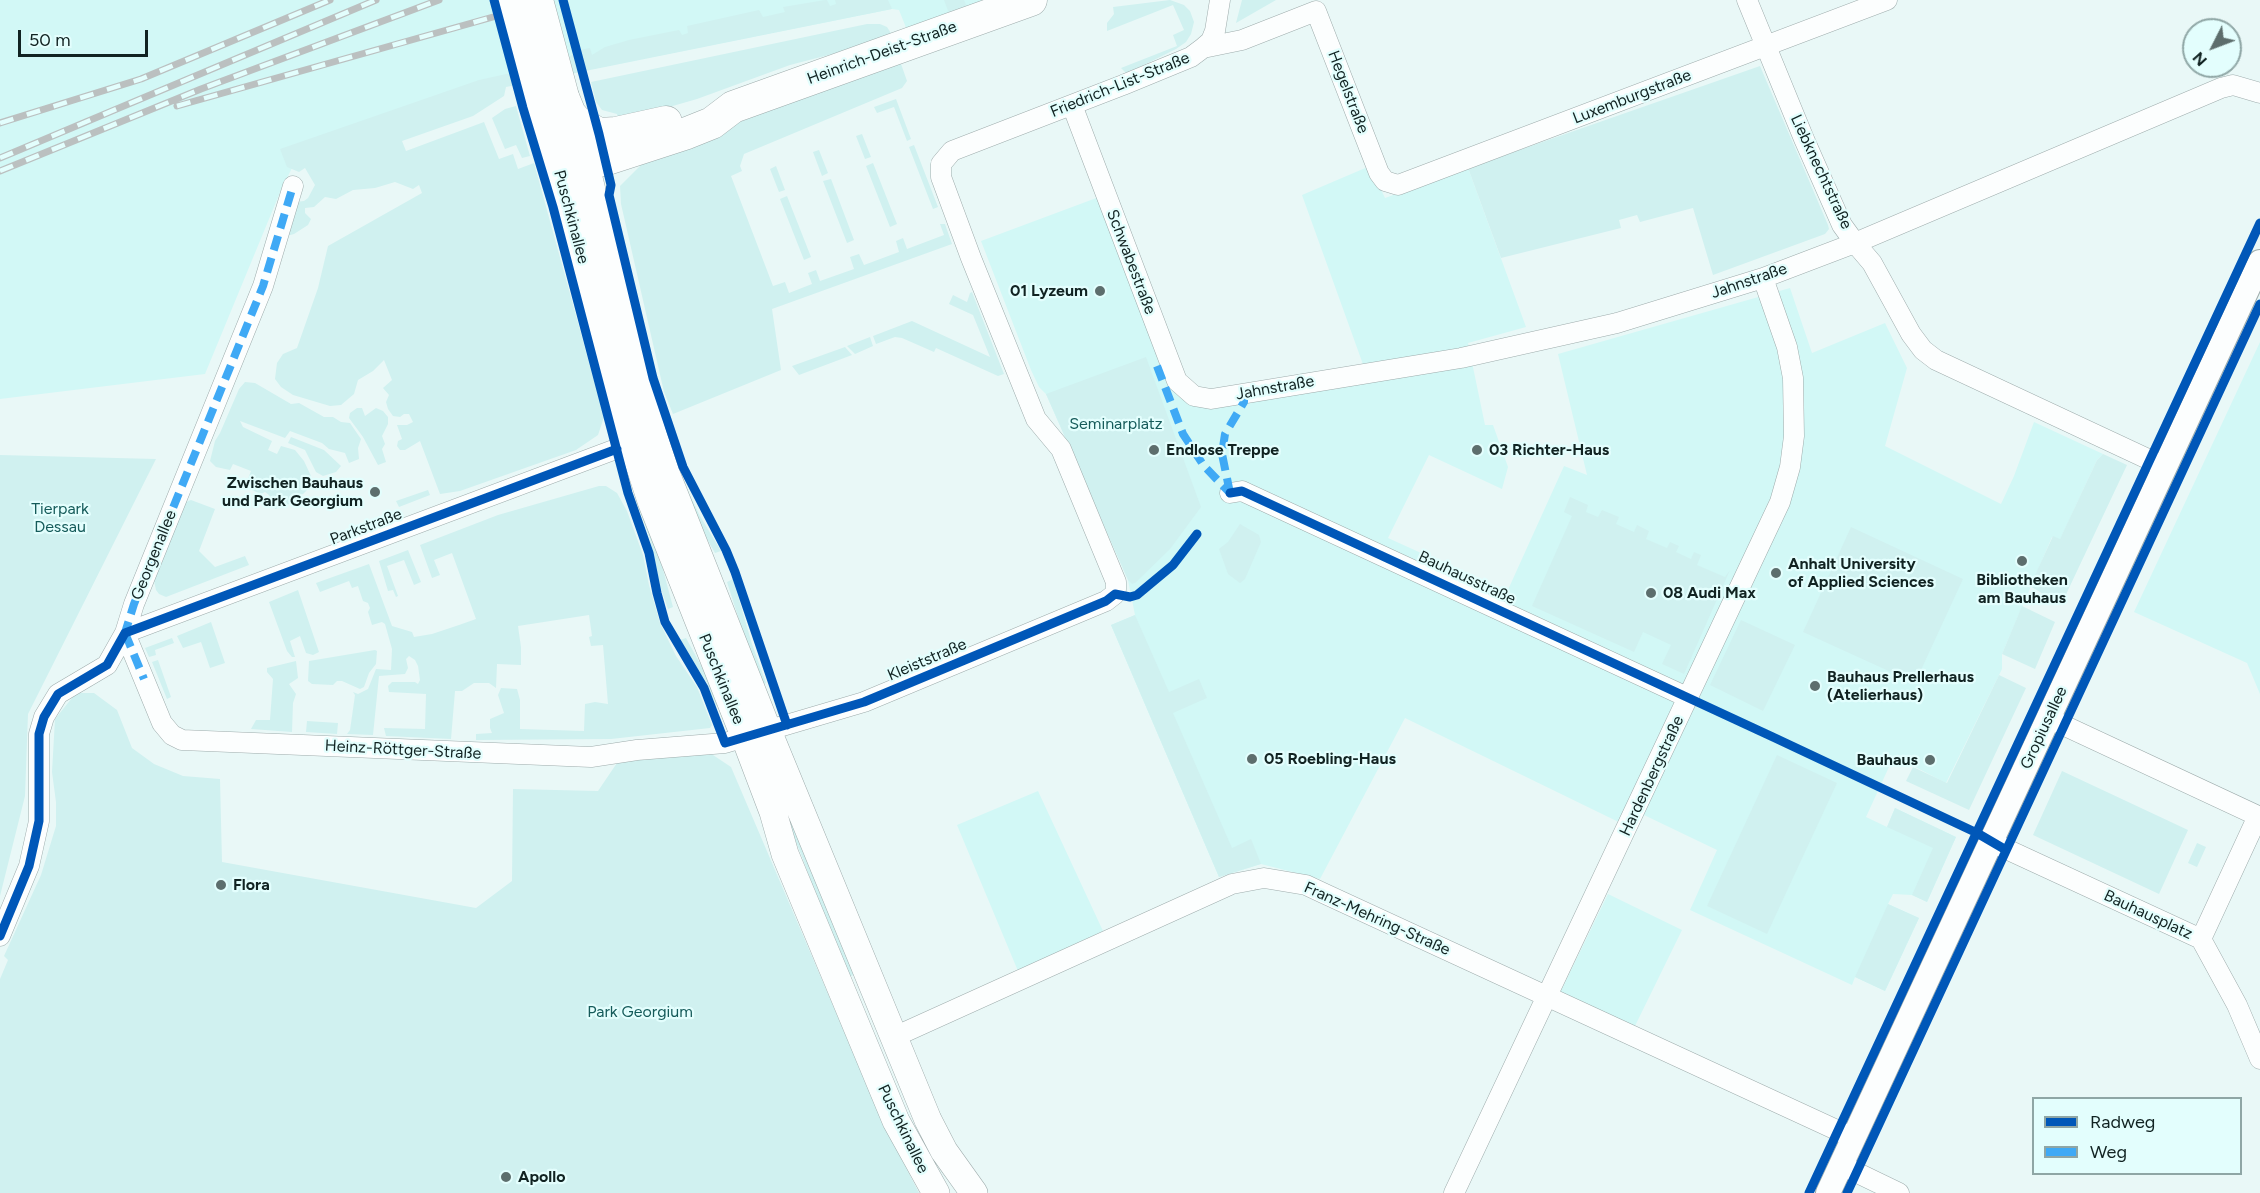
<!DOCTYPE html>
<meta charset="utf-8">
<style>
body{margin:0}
#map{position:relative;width:2260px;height:1193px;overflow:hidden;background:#e9f8f7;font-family:Figtree,sans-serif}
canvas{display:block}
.legend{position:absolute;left:2032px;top:1097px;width:210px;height:78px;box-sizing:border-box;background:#e3fefd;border:2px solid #8fa6a5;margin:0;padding:8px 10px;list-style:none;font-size:18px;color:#112322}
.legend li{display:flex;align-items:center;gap:12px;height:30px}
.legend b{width:30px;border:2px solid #8fa6a5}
.north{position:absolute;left:2182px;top:18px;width:60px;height:60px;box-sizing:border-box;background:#e3fefd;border:2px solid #8fa6a5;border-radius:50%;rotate:228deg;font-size:16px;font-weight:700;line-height:24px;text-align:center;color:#112322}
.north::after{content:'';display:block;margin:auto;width:21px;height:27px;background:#5d6e6d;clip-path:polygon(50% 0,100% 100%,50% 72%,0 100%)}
.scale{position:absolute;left:18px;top:30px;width:130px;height:27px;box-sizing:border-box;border:3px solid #112322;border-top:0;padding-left:8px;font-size:18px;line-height:21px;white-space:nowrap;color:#112322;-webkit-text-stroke:4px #e3fefd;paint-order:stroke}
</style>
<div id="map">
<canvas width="2260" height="1193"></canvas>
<ul class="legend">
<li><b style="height:8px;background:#0057b8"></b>Radweg</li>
<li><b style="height:8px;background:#3fa9f5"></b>Weg</li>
</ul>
<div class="north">N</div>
<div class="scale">50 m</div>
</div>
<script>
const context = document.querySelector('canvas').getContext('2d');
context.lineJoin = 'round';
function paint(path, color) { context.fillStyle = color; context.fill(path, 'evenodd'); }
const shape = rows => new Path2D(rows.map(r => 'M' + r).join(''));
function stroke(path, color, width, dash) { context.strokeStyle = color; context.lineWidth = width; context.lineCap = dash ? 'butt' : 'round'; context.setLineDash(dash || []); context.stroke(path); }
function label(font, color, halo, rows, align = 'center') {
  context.font = font + ' Figtree,sans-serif'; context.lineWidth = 4.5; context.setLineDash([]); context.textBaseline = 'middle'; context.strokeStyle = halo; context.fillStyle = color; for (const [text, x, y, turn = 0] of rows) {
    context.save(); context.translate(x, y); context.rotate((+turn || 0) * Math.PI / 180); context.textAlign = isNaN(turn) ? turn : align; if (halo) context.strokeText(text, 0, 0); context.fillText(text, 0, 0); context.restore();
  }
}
const built = shape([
 [0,0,992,0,917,55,899,10,892,9,493,89,294,164,281,190,205,374,0,399],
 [1370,166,1385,198,1468,168,1526,327,1468,343,1485,425,1493,425,1508,467,1502,489,1429,455,1388,538,1507,592,1564,466,1587,475,1558,354,1790,288,1812,353,1885,323,1907,368,1885,446,2001,504,2014,476,2034,422,2103,454,2097,460,2060,540,2052,537,2002,654,2002,669,1946,783,1894,756,1866,817,1887,827,1895,808,1956,837,1927,902,1912,895,1893,894,1888,904,1919,918,1885,991,1855,977,1852,985,1690,910,1717,850,1644,815,1635,830,1405,718,1320,879,1261,864,1219,877,1111,625,1135,615,1128,580,1046,394,1039,387,1031,370,981,241,1099,197,1173,389,1178,396,1192,405,1199,407,1217,406,1369,381,1302,195],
 [2260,342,2260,694,2247,663,2134,612],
 [1038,791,1103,931,1018,971,957,825],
 [1608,894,1682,930,1634,1028,1559,995]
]);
const green = shape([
 [825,0,827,0,830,6,836,4,835,0,888,0,892,9,506,87,504,96,473,116,402,141,406,151,484,122,499,159,513,154,518,169,534,163,604,417,598,435,576,450,460,491,440,494,420,441,405,450,400,450,397,446,398,441,402,439,397,425,407,425,413,422,409,414,404,414,400,417,393,416,388,409,386,402,389,395,383,388,392,380,384,360,373,371,358,380,354,394,341,405,330,406,293,395,281,387,275,379,277,363,283,354,297,348,318,288,328,246,422,193,419,185,413,189,395,182,375,188,353,190,336,199,325,197,314,207,305,208,305,213,311,219,308,225,294,234,283,237,295,202,304,201,308,198,315,185,305,168,299,172,287,167,280,149,479,80,547,65,569,57,579,50,590,48,592,55,605,47,629,40,679,30,682,35,688,33,687,26,759,10,763,17,785,12,783,7],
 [944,0,964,0,968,9,950,16],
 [1170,0,1184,5,1190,11,1194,22,1191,34,1186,42,1176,49,1128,73,1125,72,1121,68,1177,46,1173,35,1184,30,1173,5,1107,31,1107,23,1114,14,1113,7],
 [1242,0,1276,0,1236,23],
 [867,24,880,24,887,27,894,38,790,65,697,99,631,118,618,119,617,114,602,110,596,102,591,82],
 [900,61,907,81,902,88,744,154,740,166,742,171,731,176,773,286,785,282,789,293,812,284,808,273,816,270,820,281,854,269,850,257,859,254,864,265,899,252,896,241,903,238,907,249,944,235,940,224,945,224,952,244,772,309,781,370,673,414,664,392,621,204,620,186,650,156],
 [1760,66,1828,225,1829,229,1825,234,1713,275,1693,208,1640,222,1637,215,1619,220,1621,228,1501,258,1468,168],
 [896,99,911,139,907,141,894,107,877,113,874,107],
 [516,106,530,156,522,158,516,145,505,149,492,118,505,109],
 [862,134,871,157,865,159,856,136],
 [914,145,938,207,933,209,909,147],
 [819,150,828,173,822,176,813,152],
 [873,163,897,224,890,227,866,166],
 [776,166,785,190,779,192,770,169],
 [831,179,854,240,847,243,823,181],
 [787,196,811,257,804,260,780,199],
 [972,292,1004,374,998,376,936,348,934,352,902,338,895,337,876,344,873,336,912,321,990,357,973,315,949,304,953,295,967,302,970,293],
 [870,337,873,346,855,354,847,346],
 [845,347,852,355,799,375,792,366],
 [1146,357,1201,507,1170,549,1135,583,1132,584,1128,580,1046,394],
 [245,382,255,383,291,404,299,403,324,417,333,417,341,422,350,423,361,439,358,448,359,459,349,463,345,453,329,449,322,443,290,431,285,438,240,421,243,427,272,441,268,450,277,454,281,446,295,450,304,461,311,476,310,487,303,494,293,497,295,502,275,509,269,495,265,492,261,494,245,487,251,471,233,464,230,470,216,467,210,461,215,441,220,433,239,389],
 [357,408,362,408,365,416,376,408,383,411,388,417,388,424,382,436,385,444,382,449,386,462,378,465,363,437,349,418,350,413],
 [291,437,324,450,341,466,336,472,323,476,316,472,305,450,288,443],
 [2103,454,2127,465,2061,605,2030,586,2053,536,2060,539,2097,460],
 [0,455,156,459,28,714,25,796,0,896],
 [599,486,606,486,617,493,627,511,643,555,649,585,660,623,676,656,697,687,712,725,710,728,611,739,476,740,476,734,492,733,490,728,490,719,504,713,498,695,501,688,517,689,520,700,520,729,584,731,585,704,595,702,608,704,603,645,591,646,589,637,592,636,589,615,518,626,521,647,521,665,497,664,496,688,489,683,474,683,462,691,455,691,451,739,386,736,384,728,425,729,426,694,389,692,388,686,392,682,415,682,418,684,420,680,418,666,415,660,409,656,406,659,408,668,405,674,379,676,373,735,347,734,350,730,355,695,353,692,358,694,368,689,376,669,391,670,392,649,385,624,382,622,372,625,368,612,370,608,368,603,363,601,358,586,352,588,349,581,320,592,316,583,369,564,392,626,412,632,414,637,432,634,459,625,476,619,452,553,434,560,440,575,432,578,420,545,498,515],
 [686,487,700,516,721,551,715,553,697,522,682,489],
 [428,490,430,495,399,507,396,501],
 [1570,497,1588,505,1586,512,1598,517,1602,510,1619,517,1616,524,1634,532,1637,525,1649,531,1646,539,1667,548,1670,542,1679,546,1676,552,1691,559,1694,552,1701,555,1697,565,1725,577,1730,570,1684,674,1662,664,1671,645,1643,632,1634,652,1532,606,1572,516,1564,512],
 [640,499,654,536,673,607,668,609,660,586,650,539,636,501],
 [191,500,215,509,199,551,215,567,245,556,249,565,166,597,159,594,156,590,153,576,183,503],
 [1240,524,1259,535,1261,542,1245,579,1240,583,1228,574,1219,549,1228,542],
 [1851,527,1963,579,1915,683,1803,632],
 [408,550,421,582,414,585,404,560,387,566,398,596,396,597,393,590,388,591,379,561],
 [733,579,752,644,766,683,760,686,727,582],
 [298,590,319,652,313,655,306,653,300,636,290,641,295,657,292,657,287,651,269,602],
 [2022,606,2055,622,2035,669,2002,654],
 [1135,615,1169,692,1199,679,1207,698,1173,713,1232,848,1251,839,1261,864,1219,877,1111,625],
 [1741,620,1795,645,1763,711,1710,685],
 [211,622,225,663,210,668,201,642,183,648,177,636],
 [172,638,174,643,155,650,156,655,149,657,145,648],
 [686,638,704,671,720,704,716,706,707,683,687,654,680,640],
 [375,650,377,651,376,664,369,673,364,687,360,689,342,681,337,681,333,685,312,684,308,681,309,661],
 [158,660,171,697,167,699,152,662],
 [296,661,298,678,289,684,296,694,293,703,292,732,251,729,256,720,270,720,273,679,267,672,267,668],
 [1999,675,2026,688,1969,810,1906,781,1913,767,1947,783],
 [76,693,94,693,117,710,132,748,154,764,183,776,220,779,222,862,476,908,512,881,513,789,598,791,621,757,707,751,731,767,884,1125,919,1193,0,1193,0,979,8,960,4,956,41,875,56,826,56,802,52,772,55,719],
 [307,721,338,723,337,734,306,732],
 [1777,755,1837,783,1767,934,1707,906],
 [776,771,858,973,846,978,801,854,767,775],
 [2062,771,2188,830,2159,894,2033,835],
 [1895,808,1956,837,1927,902,1912,895,1933,848,1887,827],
 [2197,843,2206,847,2197,867,2188,863],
 [1888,904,1919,918,1885,991,1855,977]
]);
const minor = shape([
 [1747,0,1804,139,1842,225,1855,243,1872,263,1911,334,1923,350,1936,360,2165,467],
 [1203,48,1211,41,1215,31,1220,0],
 [1072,105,1177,381,1194,396,1211,399,1461,358,1617,323,1763,278,1855,243,2221,88,2233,85,2260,93],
 [1230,493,1242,491,1689,698],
 [125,633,162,723,172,735,182,740,591,757,637,750,725,743,864,702,1106,601,1115,594,1116,589,1116,582,1061,449,1036,419,971,258,941,177,941,164,952,151,1123,85,1191,57,1203,48,1242,40,1316,11,1379,173,1385,181,1398,185,1887,0],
 [125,633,632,443],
 [2048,718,2258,816,2201,939],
 [1991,842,2201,939],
 [0,936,29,866,39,821,39,734,44,717,58,694,107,665,125,633,134,604,263,286,293,186],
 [2201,939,2237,1005,2260,1059],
 [894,1037,1232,884,1264,878,1306,885,1323,893,1854,1138],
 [1841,1165,1899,1193],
 [1454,1193,1780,502,1790,467,1794,436,1793,378,1787,347,1763,278]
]);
const tertiary = shape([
 [1828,1193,2260,262]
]);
const secondary = shape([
 [570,114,585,162,629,341,653,434,666,473,768,731,928,1120,944,1151,974,1193],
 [553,147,632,443,651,501,745,738,773,812,785,854,896,1121,936,1193]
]);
const primary = shape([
 [563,97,570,114,576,121,599,134,616,133,666,122],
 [540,103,553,147,564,156,578,161,592,162,604,160,687,133,712,123,733,107,1031,0]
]);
const rail = shape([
 [177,106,493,17],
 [0,123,141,79,330,0],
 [0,158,376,0],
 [0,171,201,89,439,0]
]);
const primaryBridge = shape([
 [513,0,540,103],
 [537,0,563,97]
]);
const quiet = shape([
 [1157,366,1183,434,1204,466,1230,493],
 [1230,493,1222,454,1225,434,1244,402,1244,394],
 [125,633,144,679],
 [124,636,134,604,263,286,293,186]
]);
const cycleway = shape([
 [494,0,523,108,553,207,628,493,649,553,657,593,665,622,704,688,725,743,864,702,1106,601,1115,594,1130,597,1137,595,1173,565,1197,534],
 [563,0,599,134,611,185,609,195,653,378,683,467,726,550,735,572,787,725],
 [1230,493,1242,491,1775,738,1977,833,2006,850],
 [0,936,29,866,39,821,39,734,44,717,58,694,107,665,125,633,617,449],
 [1809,1193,2260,223],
 [1847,1193,2260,304]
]);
const markers = [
 [1100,291,6,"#5d6e6d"],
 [1154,450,6,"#5d6e6d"],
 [1477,450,6,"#5d6e6d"],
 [375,492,6,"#5d6e6d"],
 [2022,561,6,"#5d6e6d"],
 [1776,573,6,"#5d6e6d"],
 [1651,593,6,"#5d6e6d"],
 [1815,686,6,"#5d6e6d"],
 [1252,759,6,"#5d6e6d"],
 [1930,760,6,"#5d6e6d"],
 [221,885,6,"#5d6e6d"],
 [506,1177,6,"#5d6e6d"]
];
const streetNames = [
 ["Heinrich-Deist-Straße",882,53,-20],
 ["Friedrich-List-Straße",1120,85,-22],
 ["Hegelstraße",1348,92,69],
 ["Luxemburgstraße",1632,97,-21],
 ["Liebknechtstraße",1821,172,65],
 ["Puschkinallee",571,217,75],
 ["Schwabestraße",1131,262,69],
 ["Jahnstraße",1749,281,-19],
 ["Jahnstraße",1275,388,-10],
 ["Parkstraße",366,527,-21],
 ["Georgenallee",154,555,-68],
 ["Bauhausstraße",1467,578,25],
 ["Kleiststraße",927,660,-23],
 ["Puschkinallee",721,679,68],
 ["Gropiusallee",2044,728,-65],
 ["Heinz-Röttger-Straße",403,750,3],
 ["Hardenbergstraße",1652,776,-65],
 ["Bauhausplatz",2148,915,25],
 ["Franz-Mehring-Straße",1377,919,24],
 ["Puschkinallee",903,1129,64]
];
const poiNames = [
 ["01 Lyzeum",1088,291,"right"],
 ["Endlose Treppe",1166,450],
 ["03 Richter-Haus",1489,450],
 ["Zwischen Bauhaus",363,483,"right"],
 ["und Park Georgium",363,501,"right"],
 ["Anhalt University",1788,564],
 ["of Applied Sciences",1788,582],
 ["Bibliotheken",2022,580,"center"],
 ["am Bauhaus",2022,598,"center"],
 ["08 Audi Max",1663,593],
 ["Bauhaus Prellerhaus",1827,677],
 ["(Atelierhaus)",1827,695],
 ["05 Roebling-Haus",1264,759],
 ["Bauhaus",1918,760,"right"],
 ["Flora",233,885],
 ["Apollo",518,1177]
];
const parkNames = [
 ["Seminarplatz",1116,424],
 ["Tierpark",60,509],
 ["Dessau",60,527],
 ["Park Georgium",640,1012]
];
paint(built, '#d2f8f6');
paint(green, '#d0f1f0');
stroke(minor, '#9eacac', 21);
stroke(tertiary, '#9eacac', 26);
stroke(secondary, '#9eacac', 28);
stroke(primary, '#9eacac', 33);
stroke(minor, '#fcfefe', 20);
stroke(tertiary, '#fcfefe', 24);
stroke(secondary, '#fcfefe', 27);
stroke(primary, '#fcfefe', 32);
stroke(rail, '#bbc0c0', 7);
stroke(rail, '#e3fefd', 4.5, [14]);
stroke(primaryBridge, '#9eacac', 33, []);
stroke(primaryBridge, '#fcfefe', 32);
stroke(quiet, '#3fa9f5', 8, [15, 8]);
stroke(cycleway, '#0057b8', 9);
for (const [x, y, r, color] of markers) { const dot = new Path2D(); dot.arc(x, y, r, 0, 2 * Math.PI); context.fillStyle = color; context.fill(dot); stroke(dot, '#e3fefd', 2); }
label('16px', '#112322', '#e3fefd', streetNames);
label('bold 16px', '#112322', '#e3fefd', poiNames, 'left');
label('16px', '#155b5a', '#e3fefd', parkNames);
</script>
